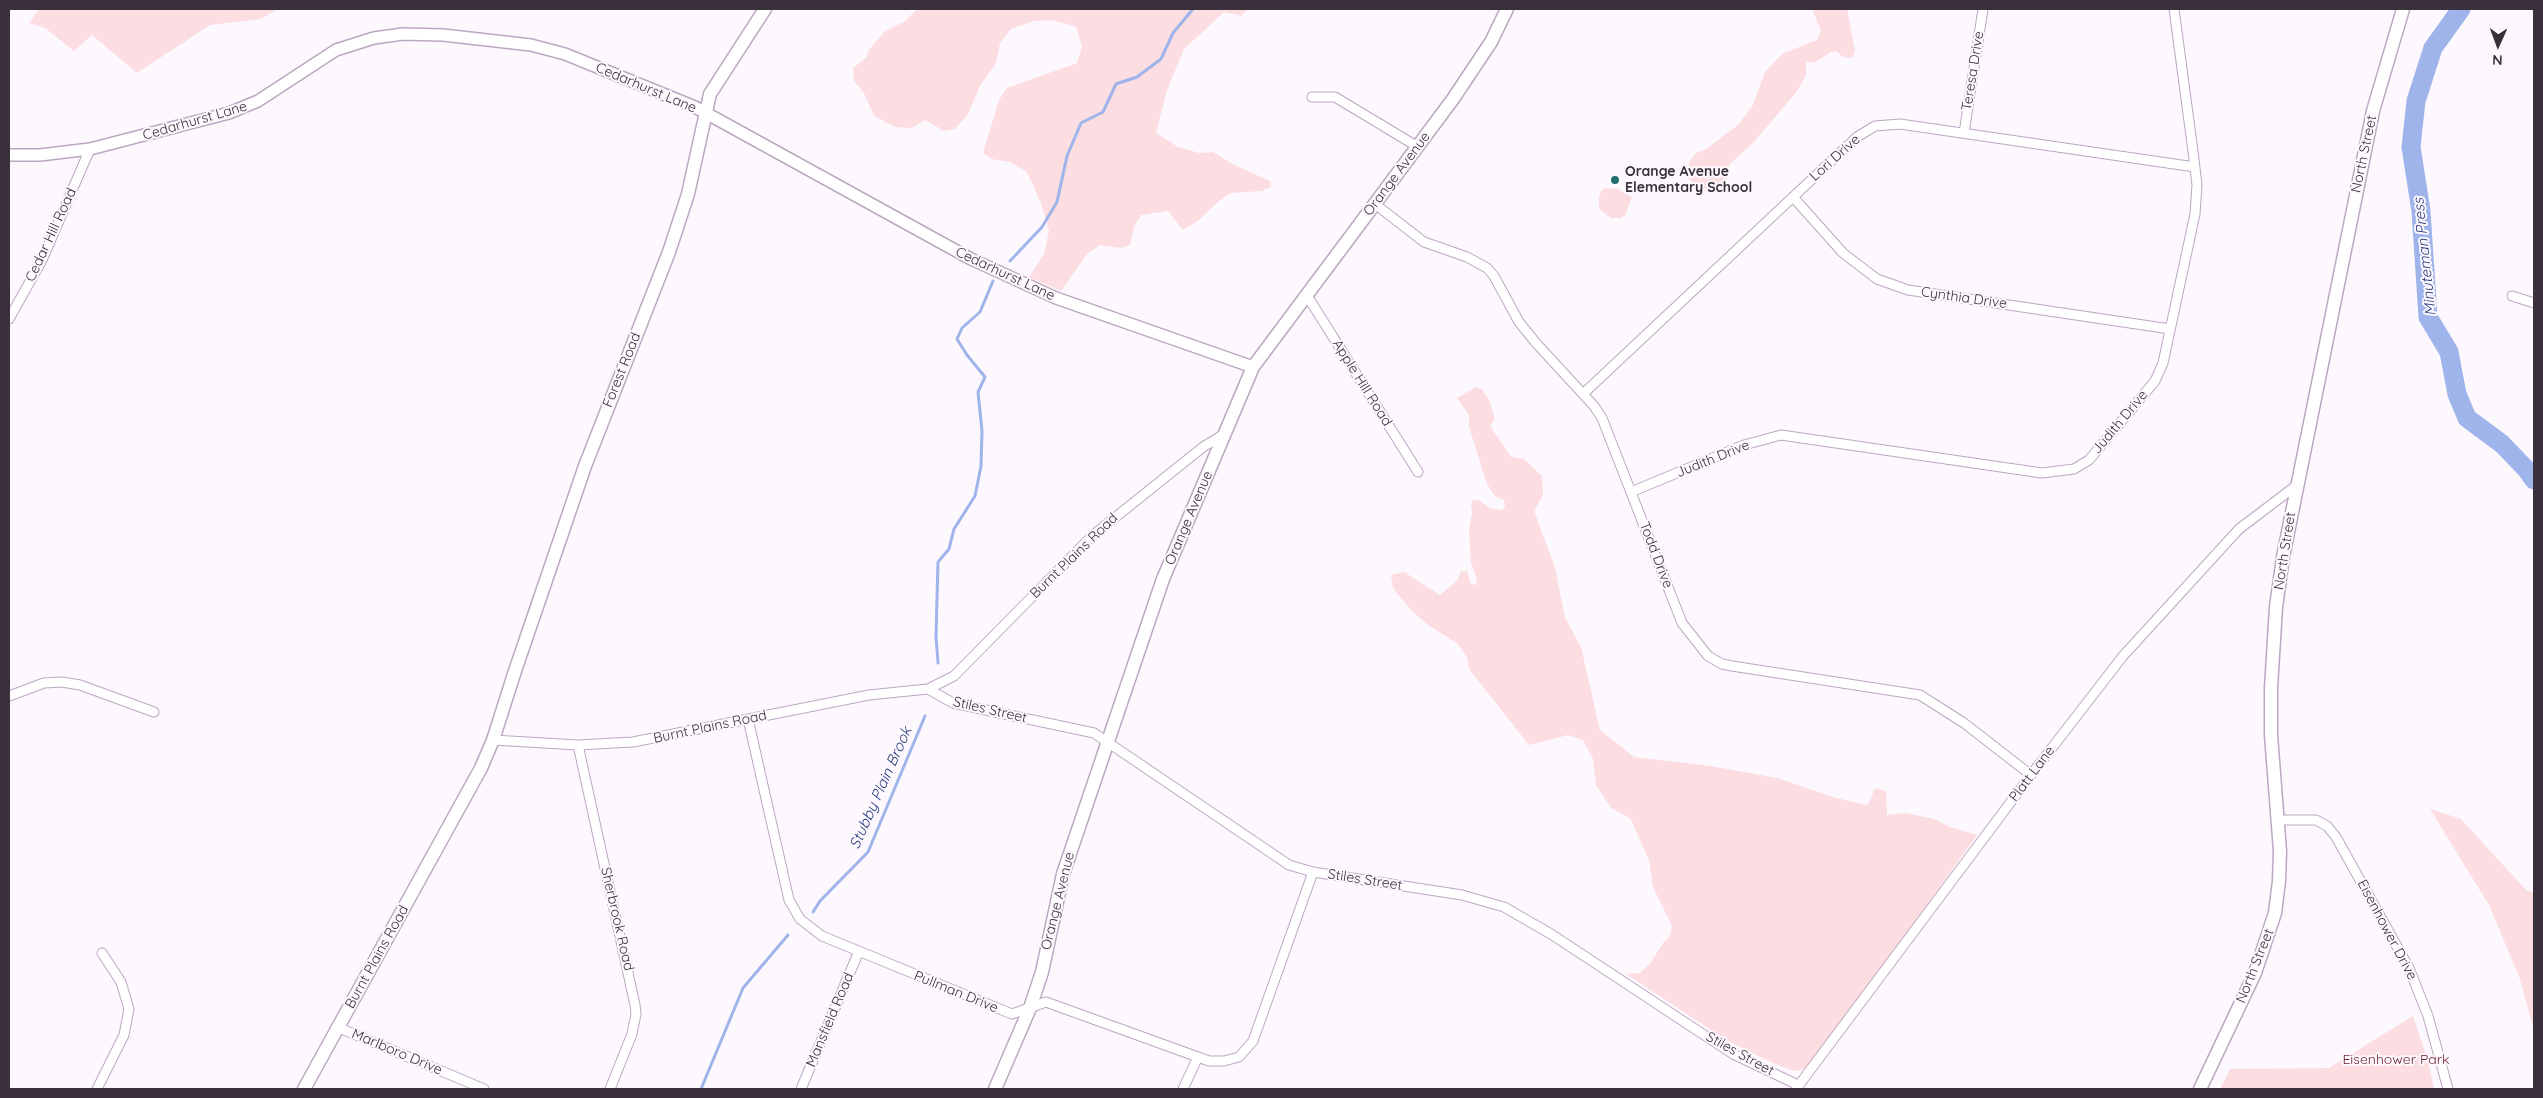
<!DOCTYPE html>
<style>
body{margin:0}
#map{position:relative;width:2543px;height:1098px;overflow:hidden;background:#fdf8fe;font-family:Quicksand,sans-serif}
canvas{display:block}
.frame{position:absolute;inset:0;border:10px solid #39303b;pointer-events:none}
.north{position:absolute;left:2473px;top:20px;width:50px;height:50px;-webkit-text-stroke:4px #fdf8fe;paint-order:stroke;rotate:182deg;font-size:14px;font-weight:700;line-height:20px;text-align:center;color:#39303b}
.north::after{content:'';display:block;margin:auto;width:18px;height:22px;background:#39303b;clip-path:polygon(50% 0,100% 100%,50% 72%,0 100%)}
</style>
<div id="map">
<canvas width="2543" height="1098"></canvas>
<div class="frame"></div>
<div class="north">N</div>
</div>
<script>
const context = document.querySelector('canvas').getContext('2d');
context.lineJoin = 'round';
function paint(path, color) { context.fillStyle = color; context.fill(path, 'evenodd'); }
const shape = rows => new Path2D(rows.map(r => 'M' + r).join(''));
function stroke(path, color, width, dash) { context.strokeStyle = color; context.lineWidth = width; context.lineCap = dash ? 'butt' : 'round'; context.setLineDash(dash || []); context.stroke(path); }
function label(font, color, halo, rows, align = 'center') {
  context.font = font + ' Quicksand,sans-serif'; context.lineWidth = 4; context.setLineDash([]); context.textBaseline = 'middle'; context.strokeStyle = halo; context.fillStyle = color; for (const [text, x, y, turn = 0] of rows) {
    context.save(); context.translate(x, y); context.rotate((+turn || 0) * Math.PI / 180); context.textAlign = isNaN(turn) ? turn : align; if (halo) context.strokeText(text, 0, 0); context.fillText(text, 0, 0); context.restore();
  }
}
const green = shape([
 [39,9,277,9,261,19,210,25,137,73,92,35,74,51,45,28,29,23],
 [917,9,1247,9,1242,16,1224,12,1184,49,1166,93,1156,133,1178,147,1199,153,1213,152,1234,165,1270,181,1271,187,1262,191,1231,193,1220,200,1199,220,1183,230,1168,211,1141,215,1134,227,1130,245,1121,248,1100,245,1087,254,1061,291,1029,277,1044,254,1049,231,1041,203,1027,172,1010,162,991,159,983,153,999,100,1007,88,1077,63,1082,47,1076,27,1052,20,1034,21,1011,29,1000,43,996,63,980,86,968,114,955,129,944,131,925,120,912,128,895,127,874,116,864,93,854,81,853,68,866,58,869,50,885,31,904,22],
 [1812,9,1847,9,1855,51,1852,58,1843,57,1836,51,1829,53,1814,63,1806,61,1806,75,1798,90,1754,142,1729,165,1727,178,1721,188,1709,192,1697,187,1689,179,1688,171,1689,162,1696,153,1706,149,1738,125,1753,105,1765,72,1782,54,1817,40,1821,31],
 [1606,188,1618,189,1632,197,1625,215,1620,218,1611,218,1599,209,1599,196,1602,190],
 [1476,387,1482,389,1490,402,1495,419,1490,426,1511,457,1524,459,1542,476,1543,495,1534,511,1555,567,1565,618,1581,647,1600,730,1634,757,1710,766,1777,778,1836,798,1868,805,1875,788,1886,791,1887,815,1906,813,1934,819,1950,827,1977,835,1812,1065,1801,1070,1794,1071,1773,1063,1726,1040,1626,974,1640,973,1650,964,1663,943,1670,936,1672,926,1653,887,1649,860,1630,818,1611,808,1596,785,1593,759,1583,740,1568,735,1529,745,1469,669,1467,657,1458,644,1427,624,1411,610,1393,588,1391,575,1404,572,1440,595,1457,581,1461,571,1467,571,1471,584,1476,585,1477,579,1471,564,1469,530,1472,513,1471,504,1473,500,1479,500,1491,509,1502,510,1505,506,1504,500,1495,496,1487,484,1469,427,1469,415,1457,398],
 [2430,809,2461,819,2526,890,2534,893,2534,1031,2520,979,2489,905],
 [2413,1016,2428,1061,2434,1089,2220,1089,2230,1069,2329,1068]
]);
const stream = shape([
 [1010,261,1042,227,1057,202,1067,156,1081,123,1103,112,1116,84,1137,77,1161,59,1173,33,1193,9],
 [938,663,936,636,938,562,949,549,954,529,975,496,981,466,982,431,978,392,985,377,967,355,957,339,962,328,980,312,993,281],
 [813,912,820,901,868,852,925,716],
 [701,1089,743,988,788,935]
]);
const river = shape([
 [2461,9,2433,48,2416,101,2411,147,2421,211,2428,317,2449,352,2457,394,2467,418,2502,444,2527,470,2534,480]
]);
const minor = shape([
 [1312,97,1335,97,1418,147],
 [1964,133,1983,9],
 [1793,197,1843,253,1877,279,1908,290,2170,329],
 [1375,204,1424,242,1467,257,1487,268,1494,276,1519,322,1536,343,1594,406,1602,418,1682,623,1708,656,1722,664,1732,666,1920,695,1964,723,2031,775],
 [1306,294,1418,472],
 [2512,296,2534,303],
 [9,319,42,260,90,149],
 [1584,393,1857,137,1875,126,1900,124,2195,167],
 [1631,492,1744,445,1781,435,2042,473,2074,469,2089,460,2155,381,2163,363,2195,214,2197,185,2193,151,2174,9],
 [928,689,953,703,1094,733,1289,865,1313,872,1462,895,1504,907,1551,934,1733,1054,1798,1085],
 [9,696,44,683,62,682,80,685,154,712],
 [748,719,789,900,800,919,822,936,1012,1014,1046,1002,1209,1061,1224,1061,1239,1057,1253,1041,1313,872],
 [493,740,578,745,633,742,869,695,928,689,954,676,1092,536,1203,447,1226,433],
 [578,745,635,1005,636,1014,632,1034,610,1089],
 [2278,820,2316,820,2327,826,2336,837,2409,968,2428,1016,2448,1089],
 [337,1027,484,1089],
 [97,1089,124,1035,129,1009,121,982,102,953],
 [801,1089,859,951],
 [1183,1089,1198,1057],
 [1796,1089,2031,775,2123,656,2239,529,2297,485]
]);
const tertiary = shape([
 [9,155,40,155,90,149,229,113,258,101,336,50,374,38,403,34,443,35,531,45,565,54,695,107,971,259,1056,298,1253,367]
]);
const secondary = shape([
 [304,1089,481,768,493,740,515,671,585,466,669,252,688,194,710,94,765,9],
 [995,1089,1030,1008,1042,972,1063,874,1163,579,1253,367,1453,99,1491,42,1507,9],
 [2200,1089,2255,973,2275,913,2279,881,2280,851,2271,735,2271,688,2276,607,2283,557,2373,111,2403,9]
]);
const markers = [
 [1615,180,5,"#236e6e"]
];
const streetNames = [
 ["Teresa Drive",1973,71,-81],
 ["Cedarhurst Lane",646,88,23],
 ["Cedarhurst Lane",195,121,-16],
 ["North Street",2364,154,-78],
 ["Lori Drive",1835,158,-42],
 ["Orange Avenue",1397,174,-53],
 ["Cedar Hill Road",51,235,-65],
 ["Cedarhurst Lane",1005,274,25],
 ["Cynthia Drive",1964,298,8],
 ["Forest Road",622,370,-68],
 ["Apple Hill Road",1362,383,58],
 ["Judith Drive",2120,422,-50],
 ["Judith Drive",1713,459,-22],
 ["Orange Avenue",1189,518,-67],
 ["North Street",2285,551,-81],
 ["Todd Drive",1656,555,69],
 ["Burnt Plains Road",1074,556,-44],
 ["Stiles Street",990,710,13],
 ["Burnt Plains Road",710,727,-12],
 ["Platt Lane",2032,774,-53],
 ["Stiles Street",1365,880,9],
 ["Orange Avenue",1058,901,-76],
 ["Sherbrook Road",617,919,77],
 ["Eisenhower Drive",2387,930,62],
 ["Burnt Plains Road",377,957,-61],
 ["North Street",2255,966,-68],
 ["Pullman Drive",956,992,22],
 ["Mansfield Road",830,1020,-67],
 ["Marlboro Drive",397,1052,23],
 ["Stiles Street",1740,1054,29]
];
const poiNames = [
 ["Orange Avenue",1625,172],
 ["Elementary School",1625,188]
];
const parkNames = [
 ["Eisenhower Park",2396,1060]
];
const waterNames = [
 ["Minuteman Press",2425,257,-96],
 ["Stubby Plain Brook",881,788,-66]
];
paint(green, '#fcdde1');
stroke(stream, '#9fb4ea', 3);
stroke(river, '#9fb4ea', 19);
stroke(minor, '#bca7c2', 11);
stroke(tertiary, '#bca7c2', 14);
stroke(secondary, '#bca7c2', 15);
stroke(minor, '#fff', 9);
stroke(tertiary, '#fff', 11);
stroke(secondary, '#fff', 12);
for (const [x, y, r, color] of markers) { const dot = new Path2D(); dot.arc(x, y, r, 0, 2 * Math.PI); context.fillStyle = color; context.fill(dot); stroke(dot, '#fdf8fe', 2); }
label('14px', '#39303b', '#fdf8fe', streetNames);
label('bold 14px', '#39303b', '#fdf8fe', poiNames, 'left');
label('14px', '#6c1e34', '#fdf8fe', parkNames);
label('italic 15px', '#2d4081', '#fdf8fe', waterNames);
</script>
